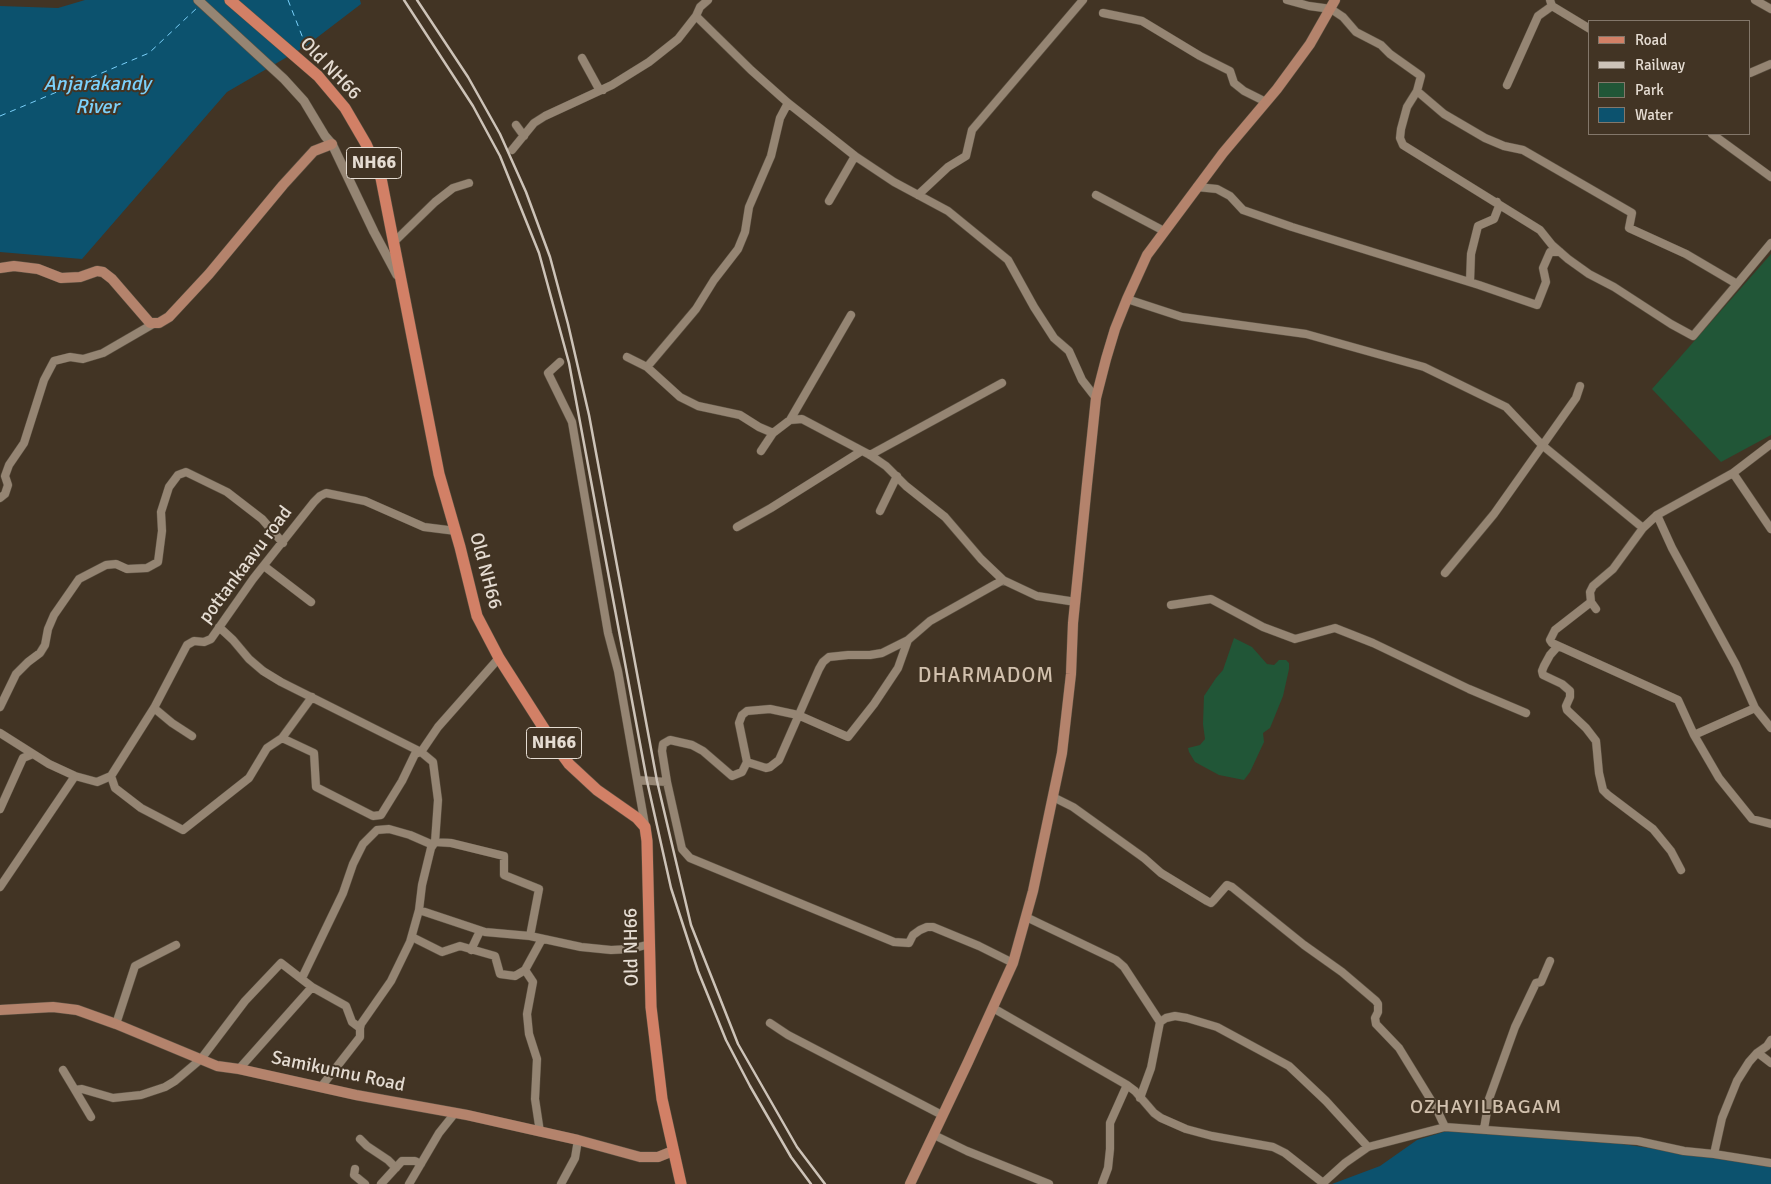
<!DOCTYPE html>
<style>
body{margin:0}
#map{position:relative;width:1771px;height:1184px;overflow:hidden;background:#423424;font-family:Signika,sans-serif}
canvas{display:block}
.legend{position:absolute;left:1588px;top:20px;width:162px;height:115px;box-sizing:border-box;background:#423424;border:1px solid #83776a;margin:0;padding:6px 9px;list-style:none;font-size:15px;color:#e5dcd2}
.legend li{display:flex;align-items:center;gap:10px;height:25px}
.legend b{width:25px;border:1px solid #83776a}
</style>
<div id="map">
<canvas width="1771" height="1184"></canvas>
<ul class="legend">
<li><b style="height:6px;background:#d28066"></b>Road</li>
<li><b style="height:6px;background:#cdc3b8"></b>Railway</li>
<li><b style="height:14px;background:#215637"></b>Park</li>
<li><b style="height:14px;background:#0c526e"></b>Water</li>
</ul>
</div>
<script>
const context = document.querySelector('canvas').getContext('2d');
context.lineJoin = 'round';
function paint(path, color) { context.fillStyle = color; context.fill(path, 'evenodd'); }
const shape = rows => new Path2D(rows.map(r => 'M' + r).join(''));
function stroke(path, color, width, dash) { context.strokeStyle = color; context.lineWidth = width; context.lineCap = dash ? 'butt' : 'round'; context.setLineDash(dash || []); context.stroke(path); }
function label(font, color, halo, rows, align = 'center') {
  context.font = font + ' Signika,sans-serif'; context.lineWidth = 4; context.setLineDash([]); context.textBaseline = 'middle'; context.strokeStyle = halo; context.fillStyle = color; for (const [text, x, y, turn = 0] of rows) {
    context.save(); context.translate(x, y); context.rotate((+turn || 0) * Math.PI / 180); context.textAlign = isNaN(turn) ? turn : align; if (halo) context.strokeText(text, 0, 0); context.fillText(text, 0, 0); context.restore();
  }
}
const green = shape([
 [1771,254,1771,435,1721,462,1652,389],
 [1234,638,1252,647,1267,664,1274,665,1279,660,1286,660,1289,663,1289,669,1283,696,1270,728,1263,733,1264,742,1250,772,1244,780,1219,775,1195,762,1189,752,1188,748,1200,745,1205,739,1203,724,1204,696,1216,678,1223,670]
]);
const water = shape([
 [85,0,360,0,361,4,306,46,227,92,82,259,0,252,0,6,58,8],
 [1450,1130,1595,1140,1771,1166,1771,1184,1332,1184,1380,1166,1417,1140]
]);
const ferry = shape([
 [288,0,306,46],
 [0,116,149,53,198,7]
]);
const minor = shape([
 [1287,0,1309,6,1331,9,1343,17,1356,32,1381,45,1390,54,1421,76,1417,91,1444,114,1485,138,1504,146,1523,150,1632,213,1629,228,1686,254,1737,284,1771,243],
 [1550,0,1552,6,1590,29],
 [1755,0,1771,9],
 [1103,13,1142,21,1200,56,1230,71,1234,83,1244,91,1266,102],
 [696,16,751,70,788,103,855,156,894,182,948,211,1008,260,1034,307,1054,338,1069,351,1082,380,1096,398],
 [582,58,599,89,603,90],
 [1750,73,1771,64],
 [1507,85,1538,16,1552,6],
 [1417,91,1407,107,1401,129,1400,138,1403,145,1540,230,1552,245,1568,259,1589,274,1614,287,1671,324,1693,336,1737,284],
 [516,125,524,136],
 [1712,134,1771,177],
 [512,150,534,123,545,116,612,85,649,62,678,39,696,16,700,7,708,0],
 [1197,187,1217,189,1230,196,1243,210,1292,227,1479,285,1537,305,1546,282,1543,268,1550,252,1560,252],
 [918,195,948,167,966,156,972,130,1083,0],
 [1096,195,1164,231],
 [829,201,855,156],
 [395,241,435,202,453,188,469,183],
 [1470,282,1471,254,1478,226,1494,219,1499,206,1497,202],
 [1127,299,1182,317,1306,334,1424,367,1506,407,1542,445,1643,528,1657,515,1733,473,1771,444],
 [627,357,647,367,680,397,698,406,740,415,759,427,773,433,790,420,802,419,870,455,886,466,906,486,945,517,981,559,1003,580,930,621,908,640,898,668,874,704,848,737,798,715,770,709,747,711,742,715,739,723,747,762,742,772,732,776,703,751,692,745,670,740,663,744,662,751,667,782],
 [560,362,548,373,572,422,608,633,618,671,637,780],
 [647,367,696,309,714,280,738,249,745,232,749,207,771,156,780,118,788,103],
 [790,420,851,315],
 [761,451,773,433],
 [870,455,1002,383],
 [1733,473,1771,529],
 [0,498,5,494,8,485,5,476,9,465,24,443,44,380,54,361,70,357,83,359,103,353,153,324],
 [880,511,897,476],
 [1657,515,1672,548,1736,665,1755,708,1694,735,1719,778,1752,819,1771,824],
 [737,527,771,508,860,452],
 [264,566,311,602],
 [1445,573,1494,514,1576,398,1580,386],
 [1003,580,1037,596,1076,602],
 [1591,602,1555,630,1550,640,1552,643,1678,700,1694,735],
 [1171,605,1211,599,1263,627,1295,639,1335,628,1373,643,1469,689,1526,713],
 [1596,609,1591,602,1590,592,1593,586,1613,569,1643,528],
 [219,627,233,640,249,659,263,671,281,682,421,752],
 [1558,646,1550,655,1544,666,1542,671,1543,675,1562,684,1570,691,1570,697,1566,706,1567,710,1586,728,1596,741,1599,773,1603,790,1608,795,1653,829,1671,851,1681,870],
 [312,697,282,738,314,753,316,787,373,816,381,815,402,781,415,754,421,752],
 [0,707,16,674,28,662,40,653,45,645,48,629,54,615,79,579,106,565,116,564,127,569,147,568,158,562,162,531,161,512,169,487,178,475,186,472,227,492,262,519,283,543],
 [154,708,172,723,192,736],
 [1755,708,1771,728],
 [0,733,49,764,75,776,97,782,111,776,154,708,187,645,194,641,204,642,211,639,253,579,314,502,320,496,326,493,365,501,424,527,456,531],
 [747,762,766,768,770,767,779,760,819,669,823,662,829,657,848,655,870,655,882,653,908,640],
 [111,776,115,788,141,808,183,830,249,778,267,748,282,738],
 [1053,797,1073,807,1144,858,1161,873,1207,901,1211,903,1213,901,1227,885,1232,887,1304,945,1342,972,1376,1001,1378,1004,1378,1012,1375,1018,1376,1024,1399,1048,1437,1110,1445,1127],
 [0,809,23,758,33,754],
 [645,825,637,780,667,782,682,849,690,858,894,942,909,943,913,935,920,930,927,927,933,927,979,946,1013,963],
 [435,842,451,843,504,856,504,875,539,889,530,936],
 [0,887,75,776],
 [419,910,485,932,530,936,581,947,611,950,631,949,650,944],
 [1026,917,1116,960,1124,967,1160,1022,1151,1068,1140,1098],
 [412,937,442,952,460,946,495,956,500,974,515,976,525,970,533,982,527,1014,529,1034,537,1059,535,1099,540,1132],
 [471,950,480,931],
 [525,970,542,939],
 [302,978,343,893,353,864,363,844,377,830,389,829,410,835,433,845],
 [993,1008,1127,1085,1135,1091,1154,1113,1161,1118,1186,1129,1212,1136,1273,1147,1285,1153,1323,1183,1345,1163,1368,1147,1445,1127,1638,1141,1684,1151,1714,1154,1771,1163],
 [1160,1022,1166,1018,1175,1016,1187,1018,1217,1027,1289,1066,1326,1101,1368,1147],
 [770,1023,788,1035,942,1115],
 [116,1024,135,966,176,945],
 [360,1028,361,1024,391,981,410,942,419,910,422,885,431,848,435,842,438,800,433,762,421,752,438,727,499,658],
 [1758,1053,1771,1063],
 [239,1069,312,987],
 [63,1070,75,1090,82,1089,113,1098,141,1095,165,1087,175,1081,201,1059,245,1001,281,963,312,987,346,1006,352,1022,360,1028,360,1037,321,1087],
 [75,1090,91,1117],
 [1484,1129,1489,1099,1515,1027,1536,983,1541,982,1550,961],
 [934,1135,967,1151,1049,1184],
 [360,1139,367,1146,388,1160,396,1168],
 [1714,1154,1722,1118,1737,1081,1749,1062,1757,1053,1767,1046,1771,1040],
 [355,1169,354,1175,365,1184],
 [381,1184,402,1161,415,1161,421,1164],
 [409,1184,439,1133,455,1113],
 [561,1184,575,1158,578,1140],
 [1102,1184,1108,1168,1110,1149,1110,1123,1127,1085]
]);
const tertiary = shape([
 [198,0,284,79,304,101,325,136,332,144,374,232,397,275]
]);
const secondary = shape([
 [0,268,14,266,38,269,61,278,80,277,97,271,103,272,112,279,150,323,159,323,169,317,209,274,283,185,314,151,332,144],
 [0,1010,53,1007,77,1010,116,1024,217,1066,239,1069,356,1095,467,1115,578,1140,640,1157,658,1157,673,1151],
 [910,1184,968,1062,1013,963,1033,891,1062,753,1071,674,1073,623,1087,484,1096,398,1106,359,1115,329,1127,299,1147,255,1223,153,1277,89,1310,44,1335,0]
]);
const primary = shape([
 [230,0,318,76,345,108,366,144,381,178,439,474,460,547,477,616,499,658,550,738,569,764,597,790,637,818,645,827,647,841,651,1007,662,1099,681,1184]
]);
const rail = shape([
 [404,0,473,106,500,156,539,253,569,363,647,781,671,888,698,971,726,1040,750,1086,791,1157,811,1184],
 [417,0,468,77,500,134,526,192,550,257,568,324,589,415,657,781,691,925,738,1044,797,1147,825,1184]
]);
const shields = [
 [374,163,55],
 [554,743,55]
];
const shieldNames = [
 ["NH66",374,163],
 ["NH66",554,743]
];
const streetNames = [
 ["Old NH66",330,69,46],
 ["pottankaavu road",246,565,-53],
 ["Old NH66",485,571,75],
 ["Old NH66",632,947,-91],
 ["Samikunnu Road",338,1072,12]
];
const waterNames = [
 ["Anjarakandy",97,85],
 ["River",97,108]
];
const neighbourhoodNames = [
 ["OZHAYILBAGAM",1486,1108]
];
const quarterNames = [
 ["DHARMADOM",986,676]
];
paint(green, '#215637');
paint(water, '#0c526e');
stroke(ferry, '#7bd1fb', 1, [6, 5]);
stroke(minor, '#5d5243', 9);
stroke(tertiary, '#5d5243', 10);
stroke(secondary, '#5d5243', 11);
stroke(primary, '#5d5243', 12);
stroke(minor, '#958573', 8);
stroke(tertiary, '#958573', 9);
stroke(secondary, '#b4836c', 10);
stroke(primary, '#d28066', 11);
stroke(rail, '#cdc3b8', 2.5);
for (const [x, y, w] of shields) { const box = new Path2D(); box.roundRect(x - w / 2, y - 15.5, w, 31, 4); context.fillStyle = '#423424'; context.fill(box); stroke(box, '#e5dcd2', 1); }
label('bold 18px', '#e5dcd2', null, shieldNames);
label('19px', '#e5dcd2', '#423424', streetNames);
label('italic 20px', '#7bd1fb', '#423424', waterNames);
context.letterSpacing = '1px';
label('20px', '#d1c0ad', '#423424', neighbourhoodNames);
context.letterSpacing = '0px';
context.letterSpacing = '1px';
label('21px', '#d1c0ad', '#423424', quarterNames);
context.letterSpacing = '0px';
</script>
